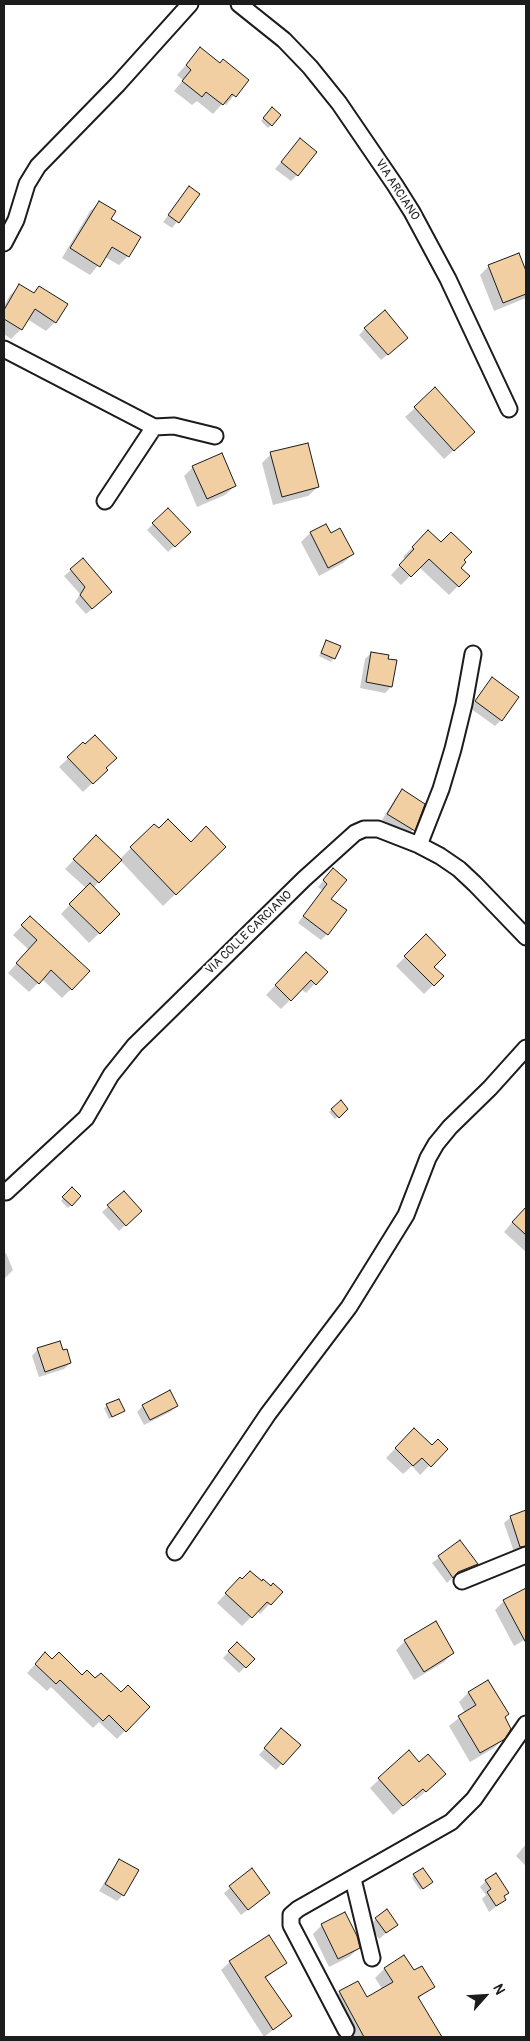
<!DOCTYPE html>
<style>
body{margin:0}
#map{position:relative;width:530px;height:2041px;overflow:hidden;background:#fff;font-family:Pangolin,sans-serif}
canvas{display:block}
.frame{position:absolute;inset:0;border:5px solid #1c1c1c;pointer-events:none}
.north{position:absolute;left:460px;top:1971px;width:50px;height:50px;-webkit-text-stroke:4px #fff;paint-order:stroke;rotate:64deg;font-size:14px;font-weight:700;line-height:20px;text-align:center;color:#1c1c1c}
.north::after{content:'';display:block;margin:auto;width:18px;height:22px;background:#1c1c1c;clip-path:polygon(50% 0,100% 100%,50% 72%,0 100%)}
</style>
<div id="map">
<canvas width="530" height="2041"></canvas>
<div class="frame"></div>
<div class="north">N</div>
</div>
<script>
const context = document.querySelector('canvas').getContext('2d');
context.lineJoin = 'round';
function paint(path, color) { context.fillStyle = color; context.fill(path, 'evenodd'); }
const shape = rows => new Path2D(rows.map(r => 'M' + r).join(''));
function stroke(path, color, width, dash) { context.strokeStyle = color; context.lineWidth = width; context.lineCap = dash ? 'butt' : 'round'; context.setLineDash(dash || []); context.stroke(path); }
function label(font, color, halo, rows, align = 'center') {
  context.font = font + ' Pangolin,sans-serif'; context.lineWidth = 4; context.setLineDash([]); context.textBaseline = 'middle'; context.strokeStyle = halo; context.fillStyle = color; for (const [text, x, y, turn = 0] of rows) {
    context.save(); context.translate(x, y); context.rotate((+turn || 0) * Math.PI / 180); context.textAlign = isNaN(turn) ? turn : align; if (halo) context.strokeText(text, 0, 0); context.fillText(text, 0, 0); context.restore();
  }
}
const shadow = shape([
 [200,49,220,65,247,80,226,105,223,103,213,114,197,101,192,105,174,91,183,80,177,75],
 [269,111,271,125,268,128,261,121],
 [300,140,297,175,291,181,275,169],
 [189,188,199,194,172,228,163,222],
 [100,202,128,256,119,265,105,257,90,275,62,258,90,211],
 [518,255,526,275,526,298,494,311,480,275,489,266],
 [20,286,33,294,39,287,55,322,46,331,27,319,21,329,11,339,4,334,4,306,10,295],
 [365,329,400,344,381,360,359,335],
 [415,408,464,441,444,459,405,417],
 [271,454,318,487,308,496,273,505,262,463],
 [193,467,235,486,225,495,197,507,184,476],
 [168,509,189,532,168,552,147,530],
 [325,525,330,535,353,554,343,563,319,576,301,542,310,533],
 [428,531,463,560,460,568,468,576,449,595,419,567,401,585,391,575,406,559,403,557],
 [83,560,105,598,86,614,75,602,80,594,64,576],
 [326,642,339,647,331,662,319,656],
 [371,653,391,687,385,693,360,688,365,659],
 [492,679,501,720,495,726,470,708],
 [83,744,106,770,83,792,59,767],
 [403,791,413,830,407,836,382,820,396,797],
 [154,825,159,830,191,844,224,847,163,906,120,860,93,888,119,914,89,943,61,914,86,888,65,869,96,837,119,860],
 [327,876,330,899,327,934,321,940,298,923,322,890,318,887],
 [30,918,71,989,62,998,42,979,29,992,8,973,29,950,13,935],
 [426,936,433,967,442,976,424,994,396,966],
 [297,963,326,972,306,993,301,989,281,1009,266,995],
 [340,1102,347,1109,335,1119,329,1112],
 [72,1189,80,1196,68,1208,61,1201],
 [124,1193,134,1217,119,1231,102,1212],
 [526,1214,526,1213,526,1252,504,1232,514,1220],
 [6,1253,13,1270,4,1279,4,1254],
 [38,1349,62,1352,70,1363,64,1369,39,1377,32,1356],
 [107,1406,123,1411,109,1419,104,1408],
 [143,1406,177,1406,170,1412,144,1425,137,1412],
 [414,1429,432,1447,446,1449,420,1475,412,1466,403,1474,386,1458],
 [526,1512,526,1548,514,1552,504,1523,511,1517],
 [460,1542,476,1564,470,1570,452,1578,447,1583,432,1563],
 [270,1587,281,1592,260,1614,257,1611,242,1626,217,1603,231,1588],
 [525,1590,526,1639,514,1646,495,1610,504,1601],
 [405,1641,453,1653,444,1662,414,1680,396,1650],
 [237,1643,253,1659,239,1673,223,1658],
 [45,1654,52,1661,82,1677,95,1680,148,1707,117,1739,99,1722,93,1728,51,1687,47,1691,27,1673],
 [488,1681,504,1718,504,1738,494,1748,470,1762,449,1726,465,1713,459,1702,468,1693],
 [275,1736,299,1745,276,1770,259,1755],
 [409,1752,435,1783,416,1800,413,1797,393,1815,370,1788],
 [526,1844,526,1866,516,1856],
 [120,1861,123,1895,117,1901,99,1891,114,1867],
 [251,1870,262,1899,241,1915,224,1893],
 [414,1875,428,1885,420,1890,412,1878],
 [486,1881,505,1900,489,1912,482,1899,486,1895,480,1887],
 [376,1919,396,1925,379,1939,370,1925],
 [322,1925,359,1948,349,1957,329,1967,313,1934],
 [268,1937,285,1963,265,1979,291,2016,264,2037,221,1970,230,1962],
 [404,1957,414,1972,433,1986,418,1999,438,2033,434,2037,350,2037,331,2001,340,1992,358,1982,367,1998,383,1990,375,1978,384,1969]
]);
const building = shape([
 [200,47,220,63,223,59,249,80,236,97,232,94,223,105,206,92,202,97,182,81,191,70,186,65,200,47],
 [272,107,281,115,272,126,263,118,272,107],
 [300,138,317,152,298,176,281,162,300,138],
 [189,186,200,194,179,223,168,215,189,186],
 [99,201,116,211,111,219,141,237,129,257,112,247,100,267,70,248,99,201],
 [519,253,526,271,526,294,503,303,488,265,519,253],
 [19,284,34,293,39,286,68,304,56,323,35,309,22,330,4,319,4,310,19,284],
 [385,310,408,338,388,355,364,328,385,310],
 [435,387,475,432,454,451,414,407,435,387],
 [308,443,319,487,282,497,270,452,308,443],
 [222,453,236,486,207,499,192,466,222,453],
 [168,508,191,532,175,547,152,523,168,508],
 [326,524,331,533,340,528,354,554,328,568,310,532,326,524],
 [428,530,441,542,451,532,472,552,464,560,466,562,461,568,470,576,459,587,429,559,411,577,399,565,414,549,412,547,428,530],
 [83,558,112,592,92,609,80,595,85,587,70,569,83,558],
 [326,640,341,646,335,659,321,653,326,640],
 [371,652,389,655,388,659,397,660,392,687,366,682,371,652],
 [492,677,519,697,502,721,475,701,492,677],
 [95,735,117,758,106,768,108,770,93,784,67,757,83,742,85,744,95,735],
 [402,789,425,804,415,831,387,814,402,789],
 [168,819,191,842,206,826,226,847,176,895,130,847,154,824,159,828,168,819],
 [96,835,122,860,99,883,73,859,96,835],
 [333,868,347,880,331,899,347,910,328,935,303,916,327,884,323,880,333,868],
 [90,883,120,914,100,934,69,904,90,883],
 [30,916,90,971,72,990,51,970,39,984,16,963,37,940,21,925,30,916],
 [426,934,446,955,434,967,444,976,434,986,404,956,426,934],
 [306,952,328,972,316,985,311,980,291,1001,275,985,306,952],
 [341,1100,348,1109,339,1118,331,1109,341,1100],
 [72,1187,81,1196,72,1206,62,1197,72,1187],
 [124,1191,142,1211,126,1226,107,1205,124,1191],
 [526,1207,526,1235,512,1222,526,1207],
 [60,1341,63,1350,67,1349,71,1363,45,1372,37,1348,60,1341],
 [170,1390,178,1406,150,1420,142,1405,170,1390],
 [119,1399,125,1411,112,1417,106,1404,119,1399],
 [414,1428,432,1445,438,1439,448,1449,431,1467,422,1458,413,1466,395,1448,414,1428],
 [526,1510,526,1546,520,1547,510,1516,526,1510],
 [460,1540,478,1564,458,1572,453,1578,438,1556,460,1540],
 [250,1571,262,1581,263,1579,271,1586,273,1583,283,1592,271,1605,267,1602,252,1618,225,1593,240,1577,242,1579,250,1571],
 [526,1588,526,1643,503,1600,526,1588],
 [436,1621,454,1653,424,1672,404,1640,436,1621],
 [237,1642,255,1659,246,1668,228,1651,237,1642],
 [45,1652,52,1659,59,1652,82,1675,87,1670,95,1678,101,1673,121,1692,128,1685,150,1707,126,1732,109,1715,103,1721,60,1680,56,1684,35,1664,45,1652],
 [488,1680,509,1714,505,1717,511,1729,505,1739,480,1753,458,1716,476,1705,468,1692,488,1680],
 [281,1728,301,1745,283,1765,264,1748,281,1728],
 [409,1750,419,1762,428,1754,446,1774,426,1792,423,1789,403,1806,378,1778,409,1750],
 [119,1859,139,1870,124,1896,105,1884,119,1859],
 [252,1868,270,1893,248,1910,229,1886,252,1868],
 [423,1868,433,1882,423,1889,413,1874,423,1868],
 [496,1873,509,1893,504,1896,506,1900,496,1906,487,1892,491,1889,485,1880,496,1873],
 [387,1909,398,1925,386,1933,375,1918,387,1909],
 [345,1912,357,1936,360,1948,338,1959,321,1924,345,1912],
 [269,1935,287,1963,265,1977,292,2016,273,2030,229,1961,269,1935],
 [404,1955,414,1970,422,1966,435,1987,418,1997,442,2037,364,2037,339,1991,358,1981,367,1997,393,1982,384,1968,404,1955]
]);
const minor = shape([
 [239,4,284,40,310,67,339,103,395,185,412,212,448,279,509,409],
 [4,243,16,220,27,184,38,166,118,84,190,4],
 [4,349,154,427,105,501],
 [154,427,174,426,215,436],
 [419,845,441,789,453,749,464,704,473,654],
 [6,1192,86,1118,111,1075,135,1045,304,879,355,833,364,829,378,829,419,845,440,856,459,869,475,884,526,937],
 [175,1552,268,1414,349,1307,406,1215,428,1158,436,1144,450,1127,490,1088,526,1048],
 [462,1581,526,1555],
 [353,1879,372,1958],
 [346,2030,291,1925,291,1915,298,1909,451,1822,474,1799,526,1724]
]);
const streetNames = [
 ["VIA ARCIANO",397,190,57],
 ["VIA COLLE CARCIANO",249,933,-44]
];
paint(shadow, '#0003');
paint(building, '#f1cfa2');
stroke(building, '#1c1c1c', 1);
stroke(minor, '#1c1c1c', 19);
stroke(minor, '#fff', 15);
label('12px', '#1c1c1c', '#fff', streetNames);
</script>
